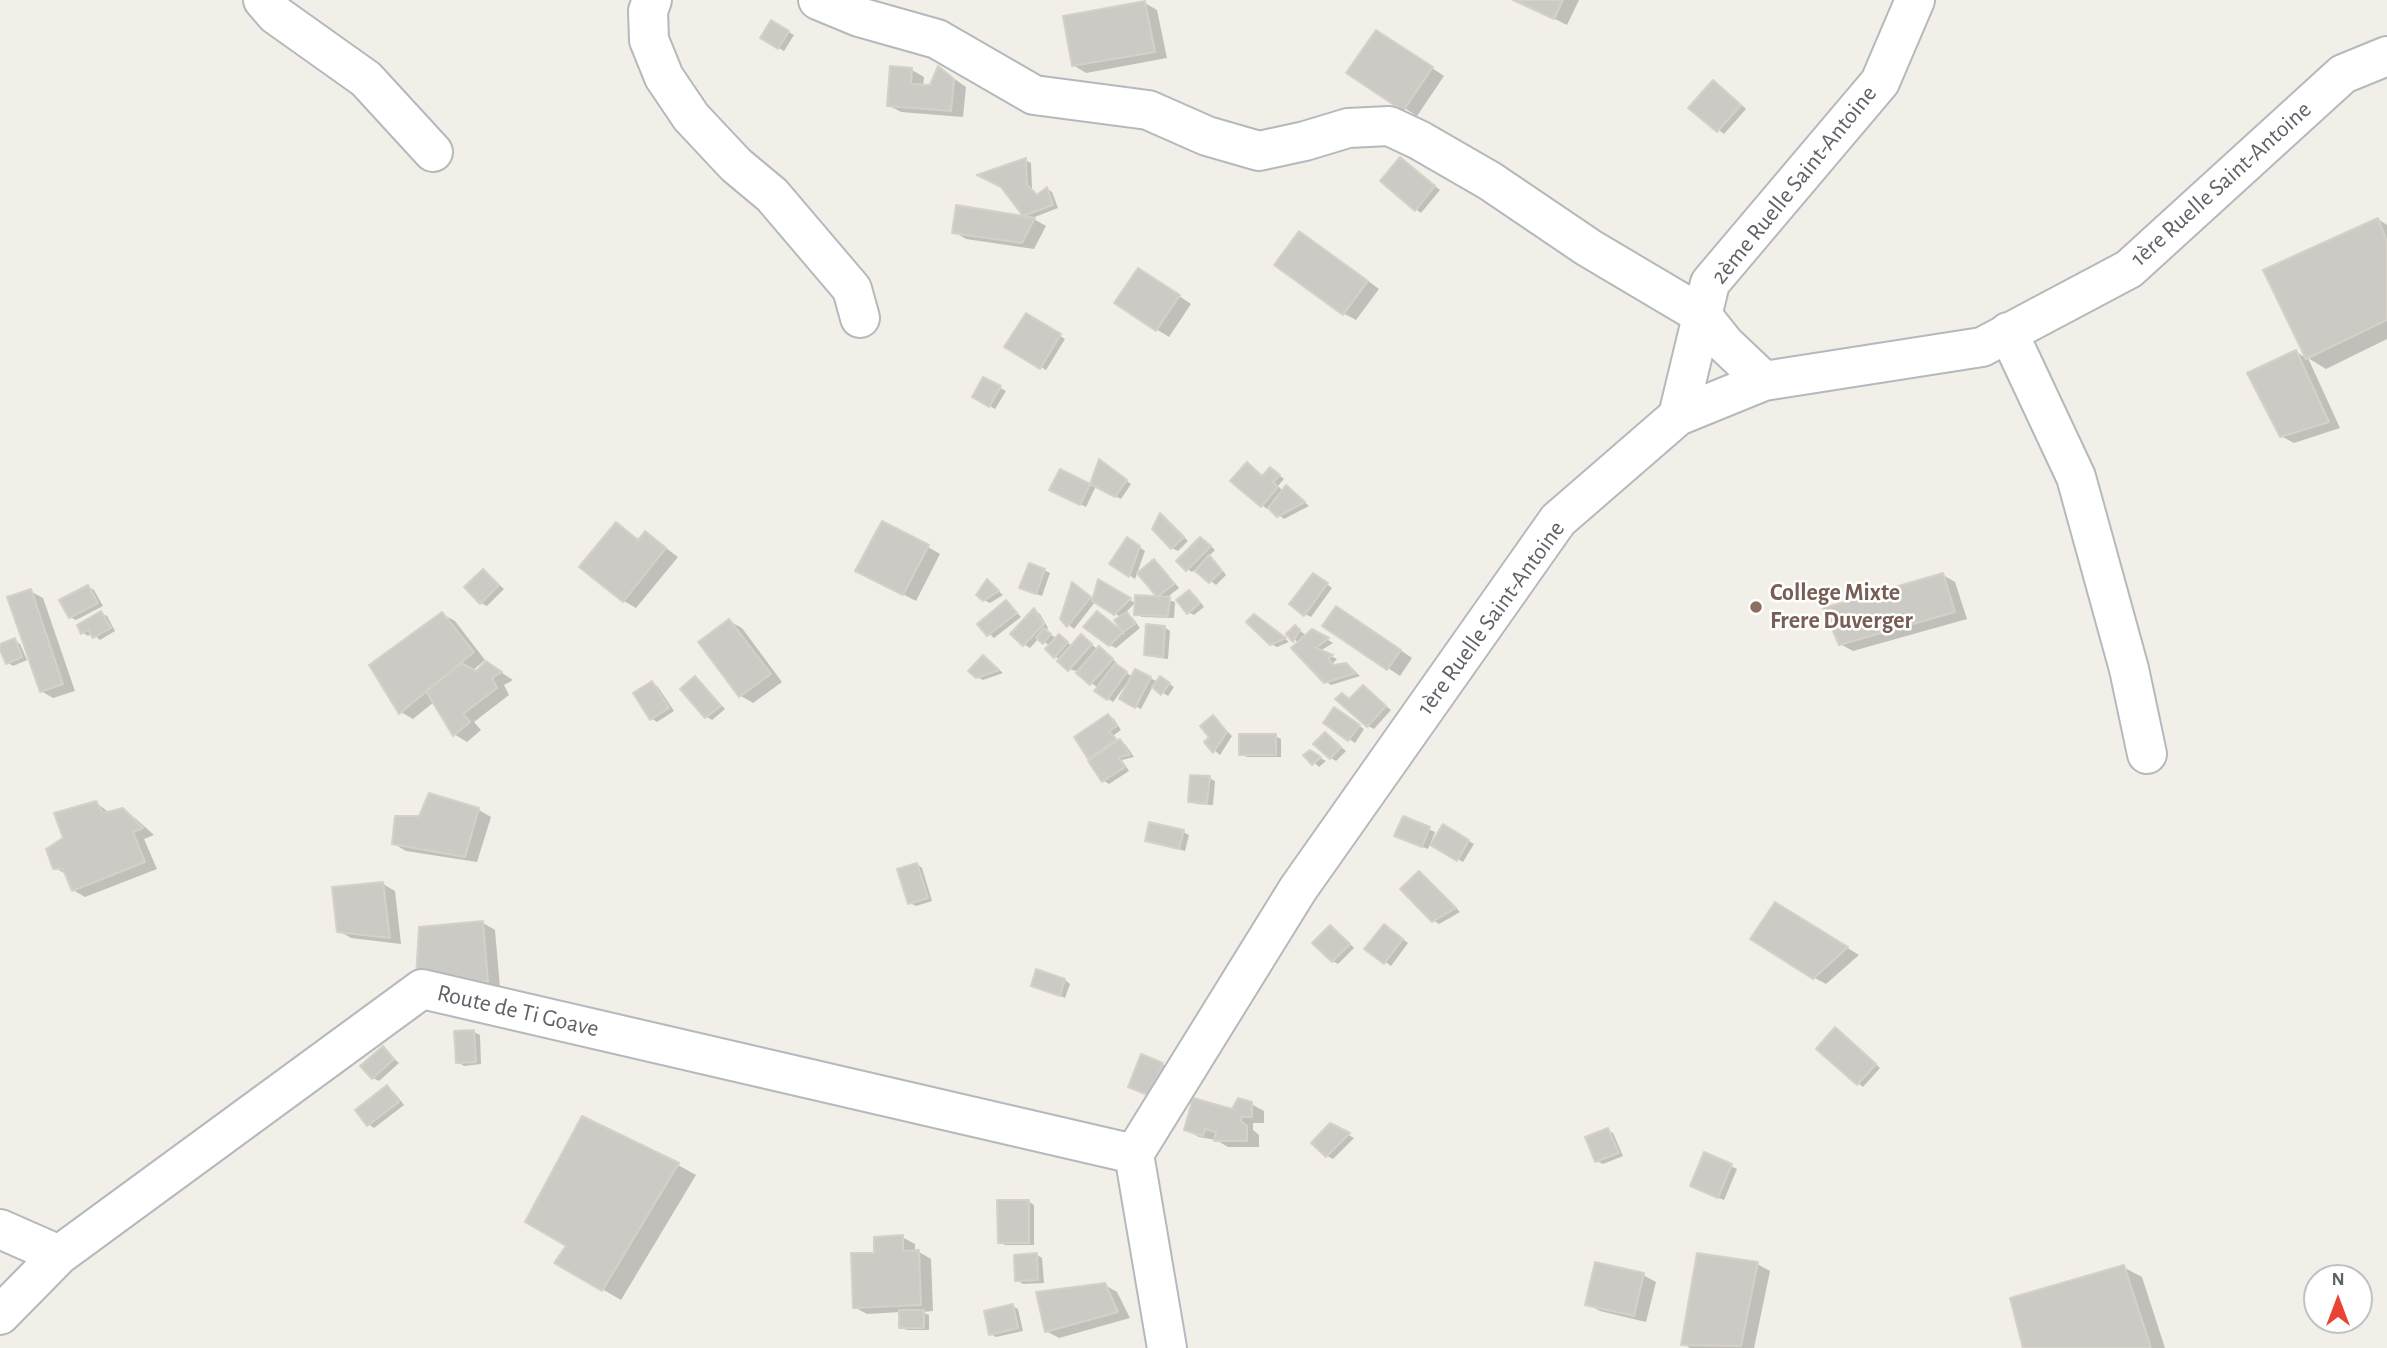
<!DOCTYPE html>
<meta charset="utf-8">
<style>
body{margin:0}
#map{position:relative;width:2387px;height:1348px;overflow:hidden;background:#f1efe8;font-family:"Alegreya Sans",sans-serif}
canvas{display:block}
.north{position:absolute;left:2303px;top:1264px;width:70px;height:70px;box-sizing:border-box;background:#fff;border:2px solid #bfc1c3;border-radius:50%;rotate:0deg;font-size:19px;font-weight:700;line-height:28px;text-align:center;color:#5f6368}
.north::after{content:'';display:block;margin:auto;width:24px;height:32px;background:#ea4335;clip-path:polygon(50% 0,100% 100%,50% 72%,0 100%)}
</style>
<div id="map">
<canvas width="2387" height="1348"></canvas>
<div class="north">N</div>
</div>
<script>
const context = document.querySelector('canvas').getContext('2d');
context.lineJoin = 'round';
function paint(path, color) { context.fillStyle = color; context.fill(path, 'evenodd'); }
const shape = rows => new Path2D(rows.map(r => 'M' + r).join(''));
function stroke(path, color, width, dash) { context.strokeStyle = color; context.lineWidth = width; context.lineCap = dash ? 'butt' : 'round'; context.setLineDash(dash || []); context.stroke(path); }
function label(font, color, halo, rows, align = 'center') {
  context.font = font + ' "Alegreya Sans",sans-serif'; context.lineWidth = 5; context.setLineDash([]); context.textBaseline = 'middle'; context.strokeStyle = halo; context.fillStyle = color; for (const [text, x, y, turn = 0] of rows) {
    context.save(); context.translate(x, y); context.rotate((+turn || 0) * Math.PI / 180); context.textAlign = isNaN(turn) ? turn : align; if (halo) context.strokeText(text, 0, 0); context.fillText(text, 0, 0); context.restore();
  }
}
const shadow = shape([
 [1517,0,1579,0,1567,25],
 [1145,3,1157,10,1167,58,1086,73,1073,65],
 [772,22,794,35,784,51,762,38],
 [1389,39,1444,76,1417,116,1349,73],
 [939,68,966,87,963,117,901,112,888,105,912,70,924,77,923,87,931,87],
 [1719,85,1746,109,1724,134,1691,108],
 [1025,160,1031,163,1032,189,1039,196,1047,189,1052,192,1058,208,1032,218,1046,226,1034,249,966,239,954,232,1027,218,1003,186],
 [1406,163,1440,190,1421,213,1416,209],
 [2378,219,2387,225,2387,339,2326,369,2308,358,2340,428,2294,443,2281,436,2296,352,2308,359,2266,271],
 [1312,240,1379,289,1356,320,1343,313],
 [1151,277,1191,304,1169,337,1156,329],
 [1027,315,1065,339,1046,370,1007,346],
 [984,379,1006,391,995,409,974,397],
 [1100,462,1131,484,1121,499,1096,486,1086,507,1051,489,1060,471,1091,486],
 [1247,464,1264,477,1276,473,1284,479,1278,486,1283,491,1292,491,1309,506,1284,519,1269,507,1267,509,1262,505],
 [1161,515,1188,541,1178,551,1172,548],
 [616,524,640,540,646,533,678,557,636,608,624,601],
 [1206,542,1215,550,1208,557,1215,561,1226,575,1216,585,1196,569,1192,572,1187,569],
 [1133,543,1145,551,1135,579,1111,563],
 [928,547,940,554,916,601,870,577],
 [1154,561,1160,565,1179,588,1165,599,1175,602,1174,618,1142,617,1136,614,1161,599,1139,573],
 [1044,570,1050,573,1042,596,1027,591],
 [483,571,504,589,487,606,481,603],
 [1943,575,1955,582,1967,619,1853,651,1840,644],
 [1319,578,1332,588,1311,617,1305,614],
 [1099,581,1135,603,1125,613,1132,617,1140,628,1116,648,1110,645,1103,616,1125,635,1116,620,1121,617,1095,602,1074,629,1062,619,1078,587,1094,600],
 [988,582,1003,595,990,603,984,600],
 [88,587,94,590,103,606,76,620,70,617],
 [30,591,43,598,75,691,53,698,41,691],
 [1190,592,1195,595,1204,607,1194,615,1188,612],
 [1007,602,1021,617,994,638,979,624],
 [1034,610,1040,614,1048,628,1046,631,1057,639,1059,636,1072,646,1087,640,1098,650,1105,652,1117,663,1115,666,1133,677,1136,671,1158,682,1161,678,1174,687,1168,696,1153,686,1141,709,1121,699,1129,684,1127,683,1113,702,1097,691,1098,688,1076,671,1069,669,1055,656,1050,646,1039,638,1030,648,1024,644],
 [101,613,107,616,115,631,100,640,92,633,88,636,82,632],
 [442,614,455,621,485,660,472,671,499,671,513,680,504,685,509,695,474,722,481,730,467,742,454,734,434,702,413,719,401,712],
 [1349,615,1412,658,1400,676,1388,668],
 [1260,619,1289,642,1277,647,1271,644],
 [729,621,742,628,782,682,753,703,741,696,700,643],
 [1164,627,1170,631,1168,659,1152,657,1146,654],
 [1295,627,1307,636,1313,631,1333,643,1320,651,1337,659,1333,663,1336,667,1346,664,1360,676,1331,685,1325,681,1299,643,1288,634],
 [14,640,20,644,27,660,13,666,8,663],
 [989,661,1003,673,983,680,977,677],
 [695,678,700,681,725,709,712,720,707,717,682,689],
 [652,683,658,687,674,711,657,722,651,718],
 [1363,687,1391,710,1374,729,1368,726,1350,701],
 [1340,712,1364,729,1355,743,1325,723],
 [1108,716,1114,719,1121,730,1114,735,1119,742,1125,744,1134,757,1122,760,1129,771,1109,784,1104,781,1093,759,1090,757],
 [1213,717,1232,736,1220,755,1206,743,1212,737],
 [1326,734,1346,751,1336,761,1331,758],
 [1275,736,1281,739,1281,757,1247,757,1241,754],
 [1310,752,1326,761,1319,767,1306,755],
 [1209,778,1215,781,1213,805,1196,804,1190,801],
 [430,795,479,810,491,817,477,862,406,851,394,844,420,818],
 [96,803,110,813,122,810,135,818,154,835,144,839,157,869,85,897,73,890,67,875,54,867,65,839],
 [1404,819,1435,832,1428,849,1402,839],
 [1444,827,1474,844,1463,862,1433,845],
 [1183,832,1189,835,1185,851,1147,840],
 [917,864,922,868,932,901,916,906,910,903],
 [1420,873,1425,876,1460,912,1439,924,1433,920],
 [383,884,395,891,401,944,351,938,339,931],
 [1788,911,1859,955,1826,984,1813,977],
 [483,923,495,930,500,988,430,984],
 [1390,929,1408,943,1391,966,1367,948],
 [1336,930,1354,948,1338,964,1333,961],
 [1065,980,1070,984,1065,998,1033,985],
 [474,1032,480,1035,481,1064,464,1066,458,1062],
 [1841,1033,1880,1068,1863,1087,1858,1083],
 [383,1048,399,1063,379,1081,373,1078],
 [1142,1056,1168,1067,1156,1097],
 [387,1088,393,1091,404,1105,374,1128,368,1124],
 [1251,1104,1264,1111,1264,1123,1253,1123,1253,1130,1259,1135,1259,1147,1228,1147,1216,1140,1199,1137,1186,1130],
 [1331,1125,1354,1138,1333,1159,1327,1156],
 [1607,1130,1613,1133,1623,1156,1603,1164,1597,1161],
 [1705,1154,1737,1169,1724,1200,1697,1189],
 [678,1165,696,1175,621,1300,557,1263,568,1245],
 [1028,1201,1034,1205,1034,1245,1005,1245,1000,1242],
 [902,1237,915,1244,915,1252,919,1252,931,1259,933,1311,922,1312,929,1315,929,1330,907,1330,901,1327,901,1312,867,1314,854,1307],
 [1037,1255,1042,1258,1044,1283,1023,1284,1017,1280],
 [1757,1264,1770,1271,1754,1348,1690,1348,1683,1344],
 [2123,1267,2142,1277,2165,1348,2025,1348],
 [1643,1275,1656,1282,1646,1322,1600,1311,1587,1304],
 [1105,1285,1117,1292,1130,1318,1059,1338,1046,1331],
 [1012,1306,1018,1309,1023,1331,996,1337,991,1334]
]);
const building = shape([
 [1513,0,1563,0,1554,19,1513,0],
 [1145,1,1155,52,1072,66,1063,16,1145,1],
 [771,20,789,31,778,49,760,38,771,20],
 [1376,30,1433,67,1403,111,1346,73,1376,30],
 [890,66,912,68,911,84,930,85,938,66,954,79,951,111,887,106,890,66],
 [1713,80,1741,105,1717,132,1688,108,1713,80],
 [1400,157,1435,186,1415,211,1380,181,1400,157],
 [1026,158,1027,185,1037,195,1047,187,1053,205,1023,216,1001,187,977,175,1026,158],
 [956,205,1023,216,1035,218,1022,243,952,233,956,205],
 [2378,218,2387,242,2387,320,2306,359,2263,270,2378,218],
 [1299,231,1368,281,1343,315,1274,265,1299,231],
 [1138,268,1180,295,1156,331,1114,303,1138,268],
 [1026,313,1061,334,1040,369,1004,347,1026,313],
 [2296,350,2329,422,2280,437,2247,373,2296,350],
 [983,377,1001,386,989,407,972,397,983,377],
 [1099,459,1127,480,1115,497,1090,484,1099,459],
 [1247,462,1262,476,1270,467,1280,475,1273,482,1278,487,1261,507,1230,481,1247,462],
 [1060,469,1090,484,1080,505,1049,490,1060,469],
 [1286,485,1305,502,1277,517,1268,508,1286,485],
 [1160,513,1184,537,1171,549,1152,529,1160,513],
 [882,521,929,545,903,595,855,571,882,521],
 [616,522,638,540,645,531,666,548,623,602,579,567,616,522],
 [1127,537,1140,546,1129,577,1109,564,1127,537],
 [1200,537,1211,546,1186,571,1176,561,1200,537],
 [1209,555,1222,571,1209,583,1195,571,1209,555],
 [1154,559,1174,584,1157,597,1137,573,1154,559],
 [1029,563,1045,569,1036,594,1019,588,1029,563],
 [483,569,499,585,480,604,464,587,483,569],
 [1313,573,1328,583,1304,616,1289,604,1313,573],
 [1943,573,1955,612,1839,645,1823,608,1943,573],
 [987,579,999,591,983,601,976,595,987,579],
 [1098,579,1131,598,1114,615,1092,601,1098,579],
 [1072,582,1091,597,1067,627,1060,619,1072,582],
 [88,585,98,603,69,618,59,600,88,585],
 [31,589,63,684,40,692,7,597,31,589],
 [1189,590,1200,603,1187,614,1176,600,1189,590],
 [1135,595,1170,597,1168,616,1134,615,1135,595],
 [1006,600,1017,613,987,636,977,624,1006,600],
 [1336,606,1401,650,1387,670,1322,626,1336,606],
 [1034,608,1044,624,1023,646,1010,634,1034,608],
 [101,611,111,628,93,638,88,630,81,634,77,625,101,611],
 [1097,611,1123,632,1109,646,1083,627,1097,611],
 [442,612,474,652,399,714,369,665,442,612],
 [1127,612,1135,624,1123,632,1114,620,1127,612],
 [1254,614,1286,638,1270,645,1246,622,1254,614],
 [729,619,771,674,739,697,698,642,729,619],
 [1146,624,1165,626,1163,657,1144,655,1146,624],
 [1295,625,1300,630,1293,642,1286,634,1295,625],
 [1044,628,1051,634,1043,644,1036,638,1044,628],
 [1312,629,1329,638,1316,648,1333,655,1328,659,1334,665,1346,663,1356,673,1324,683,1291,648,1312,629],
 [1059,634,1068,642,1054,658,1045,649,1059,634],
 [1081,634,1092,644,1068,671,1057,661,1081,634],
 [15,638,22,657,6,664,0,650,0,644,15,638],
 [1099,646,1113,659,1090,685,1076,673,1099,646],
 [983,655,999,670,976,678,968,671,983,655],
 [486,661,502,672,492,678,497,688,463,714,470,722,453,736,426,691,461,663,476,671,486,661],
 [1115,663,1127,672,1107,700,1094,691,1115,663],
 [1135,669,1151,677,1135,708,1119,699,1135,669],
 [695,676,721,706,705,718,680,689,695,676],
 [1160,676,1170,683,1161,695,1152,687,1160,676],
 [652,681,669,708,650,720,633,693,652,681],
 [1363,685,1386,706,1367,727,1335,699,1342,693,1349,699,1363,685],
 [1334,707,1360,725,1348,741,1323,723,1334,707],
 [1108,714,1117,726,1109,731,1116,740,1088,759,1074,737,1108,714],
 [1213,715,1227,732,1213,753,1204,742,1209,737,1200,726,1213,715],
 [1325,732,1341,747,1330,759,1313,744,1325,732],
 [1239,734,1276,734,1276,755,1239,755,1239,734],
 [1120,739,1130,755,1118,757,1125,767,1102,782,1088,761,1120,739],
 [1310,750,1321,757,1312,765,1303,755,1310,750],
 [1190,775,1210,776,1207,803,1188,802,1190,775],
 [429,793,479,808,465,857,392,844,395,816,419,816,429,793],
 [96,801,103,813,123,808,143,828,133,832,145,862,72,891,63,869,53,869,46,849,63,838,54,813,96,801],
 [1403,816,1430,827,1422,847,1394,836,1403,816],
 [1149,822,1184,830,1179,849,1145,841,1149,822],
 [1443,824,1469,840,1457,861,1430,845,1443,824],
 [917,863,928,898,908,904,897,869,917,863],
 [1419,871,1456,908,1432,922,1400,889,1419,871],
 [383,882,390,938,337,932,332,887,383,882],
 [1775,902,1848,947,1813,979,1750,939,1775,902],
 [483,921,488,982,416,978,419,927,483,921],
 [1384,924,1403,939,1384,964,1364,949,1384,924],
 [1330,925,1350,944,1332,962,1312,943,1330,925],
 [1036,969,1065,979,1060,996,1031,986,1036,969],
 [1835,1027,1876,1064,1857,1085,1816,1049,1835,1027],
 [474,1030,476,1062,456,1063,454,1031,474,1030],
 [383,1046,394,1059,372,1079,360,1066,383,1046],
 [1141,1054,1163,1063,1150,1096,1128,1087,1141,1054],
 [387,1085,399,1102,367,1126,355,1110,387,1085],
 [1193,1098,1232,1109,1238,1098,1252,1102,1252,1117,1241,1117,1241,1121,1247,1126,1247,1141,1214,1141,1216,1132,1205,1129,1203,1136,1184,1130,1193,1098],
 [582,1116,679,1163,602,1291,554,1263,566,1246,525,1222,582,1116],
 [1330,1123,1350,1133,1326,1157,1311,1143,1330,1123],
 [1608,1128,1619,1153,1595,1162,1585,1137,1608,1128],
 [1704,1152,1732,1164,1718,1198,1690,1186,1704,1152],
 [997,1200,1029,1200,1029,1243,998,1243,997,1200],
 [903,1235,903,1251,919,1250,921,1305,853,1308,851,1253,874,1253,874,1237,903,1235],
 [1037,1253,1038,1280,1015,1281,1014,1255,1037,1253],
 [1697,1253,1758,1262,1741,1346,1681,1345,1697,1253],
 [1595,1262,1644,1273,1634,1316,1585,1305,1595,1262],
 [2124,1265,2151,1348,2023,1348,2010,1298,2124,1265],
 [1105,1283,1118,1312,1045,1332,1036,1292,1105,1283],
 [1013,1304,1018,1328,989,1335,984,1311,1013,1304],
 [899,1310,924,1310,924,1328,899,1328,899,1310]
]);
const minor = shape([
 [263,0,276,15,366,79,433,152],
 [652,0,648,11,649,40,664,77,691,117,736,165,772,195,852,289,860,318],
 [818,0,859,17,937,39,1034,95,1148,110,1207,136,1259,151,1305,141,1348,128,1389,126,1419,140,1490,181,1589,248,1702,315,1725,344,1764,381],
 [2008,332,2076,477,2129,669,2147,754],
 [1678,416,1710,283,1880,82,1915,0],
 [0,1229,59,1255],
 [0,1315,59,1255,422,989,1134,1154],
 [1167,1348,1134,1154,1298,889,1558,520,1678,416,1764,381,1982,347,2129,269,2343,74,2387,56]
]);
const markers = [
 [1756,607,7,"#8d6e63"]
];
const streetNames = [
 ["1ère Ruelle Saint-Antoine",2221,184,-42],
 ["2ème Ruelle Saint-Antoine",1794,185,-51],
 ["1ère Ruelle Saint-Antoine",1491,618,-54],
 ["Route de Ti Goave",518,1011,13]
];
const educationNames = [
 ["College Mixte",1770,593],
 ["Frere Duverger",1770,621]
];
paint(shadow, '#0003');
paint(building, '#cccac5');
stroke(building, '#d6d1c6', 2);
stroke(minor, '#b5b8bc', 42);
stroke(minor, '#fff', 38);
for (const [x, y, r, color] of markers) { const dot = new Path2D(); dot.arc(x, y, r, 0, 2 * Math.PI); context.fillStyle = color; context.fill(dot); stroke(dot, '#fff', 2.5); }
label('24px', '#5f6368', '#fff', streetNames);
label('bold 24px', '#785e54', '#fff', educationNames, 'left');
</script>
